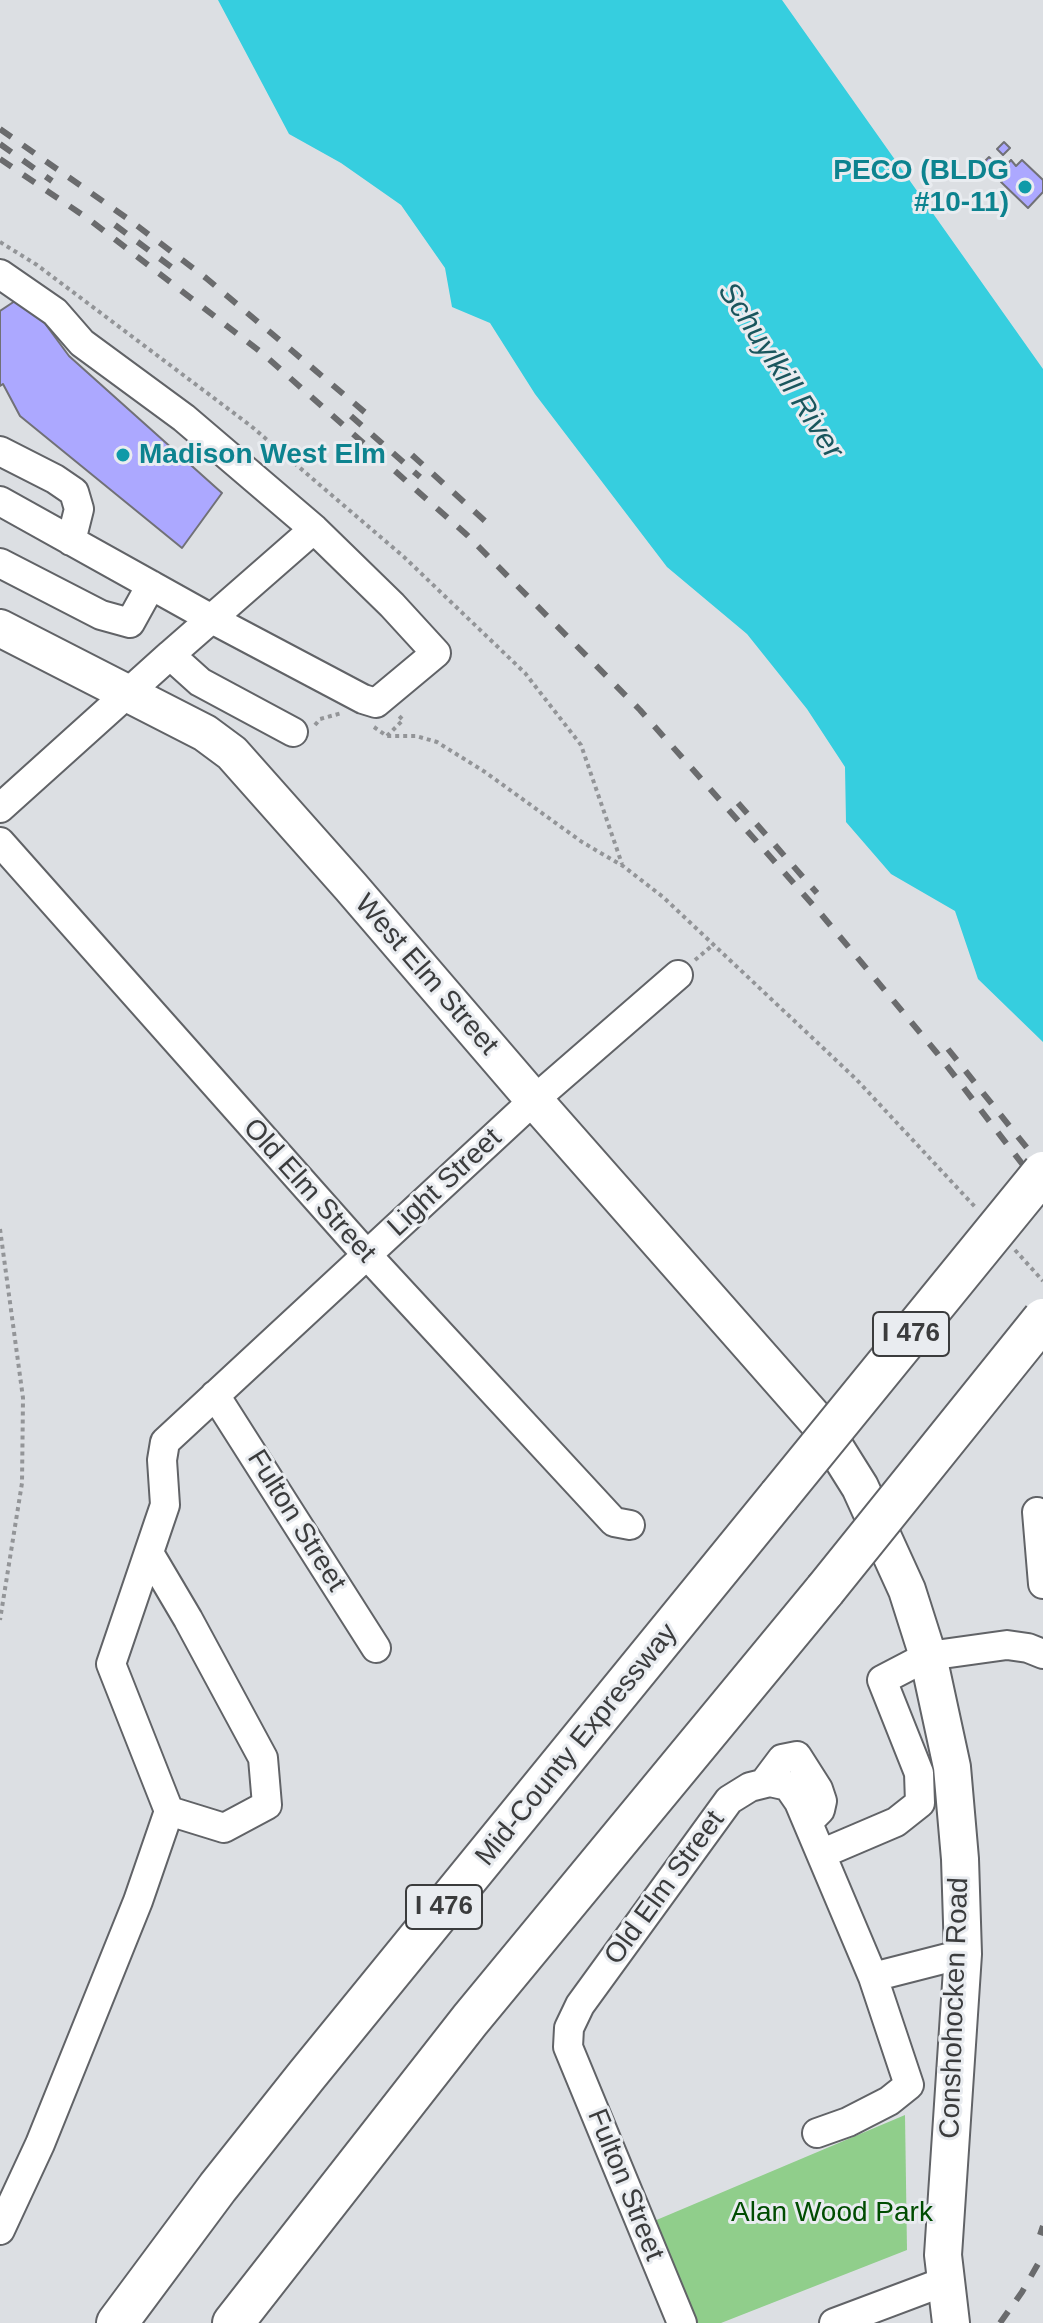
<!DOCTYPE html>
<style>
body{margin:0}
canvas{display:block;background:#dcdfe3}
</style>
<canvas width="1043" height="2323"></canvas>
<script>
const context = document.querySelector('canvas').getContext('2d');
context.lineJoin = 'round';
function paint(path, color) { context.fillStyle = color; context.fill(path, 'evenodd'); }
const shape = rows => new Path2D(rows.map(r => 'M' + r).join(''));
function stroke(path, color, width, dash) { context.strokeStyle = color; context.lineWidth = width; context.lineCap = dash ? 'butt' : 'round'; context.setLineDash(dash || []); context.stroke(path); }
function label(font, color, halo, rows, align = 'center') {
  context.font = font + ' Arial,sans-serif'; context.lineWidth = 6; context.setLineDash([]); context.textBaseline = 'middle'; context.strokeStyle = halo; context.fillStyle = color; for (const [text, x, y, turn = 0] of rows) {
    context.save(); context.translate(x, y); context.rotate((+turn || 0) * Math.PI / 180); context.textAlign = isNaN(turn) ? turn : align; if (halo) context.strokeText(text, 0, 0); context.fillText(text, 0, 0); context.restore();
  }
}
const green = shape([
 [905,2115,907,2250,721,2323,691,2323,647,2224]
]);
const water = shape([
 [218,0,782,0,1043,369,1043,1042,978,979,955,911,891,874,846,822,845,767,807,709,747,634,667,567,535,394,490,323,452,307,445,268,401,205,341,163,289,134]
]);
const building = shape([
 [1004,142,1010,148,1003,155,997,149,1004,142],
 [989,157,995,163,988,170,982,164,989,157],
 [1011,160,1016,166,1022,160,1043,180,1043,192,1028,208,1001,182,1005,177,1000,172,1011,160],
 [24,295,69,356,222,493,182,548,20,416,3,384,0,386,0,311,24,295]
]);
const path = shape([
 [0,242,37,265,251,426,404,557,525,673,581,745,622,864],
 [315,725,320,719,342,713],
 [374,727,387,736,416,736,437,742,485,772,582,842,623,866,663,897,856,1079,977,1209],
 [387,736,403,720,397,714],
 [695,960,714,944],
 [0,1229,23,1398,22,1483,0,1620],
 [1015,1250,1043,1281]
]);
const minor = shape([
 [0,274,55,312,82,343,184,418,314,529,392,605,436,653,376,703,363,699,210,618,0,501],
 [0,451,55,479,74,492,79,509,71,541],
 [0,563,101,615,130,623,151,585],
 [170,655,314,529],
 [0,808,170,655,200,682,293,732],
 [0,842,367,1255,614,1522,630,1525],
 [215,1395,376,1648],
 [1037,1512,1043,1584],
 [149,1553,188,1619,263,1758,267,1805,224,1828,169,1811,111,1664,165,1505,162,1460,165,1442,534,1100,678,975],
 [764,1783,782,1759,797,1756,818,1789,822,1801,820,1810,808,1822],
 [821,1854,896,1822,920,1803,919,1773,882,1680,928,1656,1007,1645,1028,1648,1043,1654],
 [817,2133,848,2122,889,2101,909,2085,873,1977,963,1954],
 [0,2230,40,2144,138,1901,169,1811],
 [682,2323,568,2047,569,2028,580,2005,729,1800,750,1787,770,1782,788,1786,799,1802,873,1977],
 [834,2323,946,2281]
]);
const major = shape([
 [0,628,205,733,232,753,351,887,534,1100,823,1428,860,1487,907,1590,928,1656,952,1767,960,1859,963,1954,943,2255,951,2323]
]);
const highway = shape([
 [117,2323,218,2187,307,2075,779,1496],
 [233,2323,470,2020,825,1590]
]);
const rail = shape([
 [0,129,131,221,206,278,374,420],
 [0,144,52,181],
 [0,159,90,220,262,353,467,535,640,710,821,914,937,1053,1043,1191],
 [115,225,182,275],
 [351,416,420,477],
 [412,455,495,530],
 [738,803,817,893],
 [948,1049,1043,1168],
 [1040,2235,1043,2226],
 [1000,2323,1022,2292,1043,2255]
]);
const highwayBridge = shape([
 [779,1496,1043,1172],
 [825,1590,1043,1319]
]);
const markers = [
 [1025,187,8,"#0f9aa8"],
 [123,455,8,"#0f9aa8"]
];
const shields = [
 [911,1334,76],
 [444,1907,76]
];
const shieldNames = [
 ["I 476",911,1334],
 ["I 476",444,1907]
];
const cultureNames = [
 ["PECO (BLDG",1009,171],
 ["#10-11)",1009,203],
 ["Madison West Elm",139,455,"left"]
];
const streetNames = [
 ["West Elm Street",426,975,49],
 ["Light Street",445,1183,-43],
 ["Old Elm Street",309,1191,48],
 ["Fulton Street",296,1521,58],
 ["Mid-County Expressway",577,1745,-51],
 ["Old Elm Street",665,1888,-54],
 ["Conshohocken Road",955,2008,-88],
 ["Fulton Street",625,2185,68]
];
const parkNames = [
 ["Alan Wood Park",832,2213]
];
const waterNames = [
 ["Schuylkill River",780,371,57]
];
paint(green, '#90ce8b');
paint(water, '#36cedf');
paint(building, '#aca8ff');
stroke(building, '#717176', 2);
stroke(minor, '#616367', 32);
stroke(major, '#616367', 40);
stroke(highway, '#616367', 44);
stroke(path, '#939598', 4, [4, 4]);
stroke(minor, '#fff', 28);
stroke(major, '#fff', 36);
stroke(highway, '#fff', 40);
stroke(rail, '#6a6b6d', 6, [14, 14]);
stroke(highwayBridge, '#616367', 44, []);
stroke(highwayBridge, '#fff', 40);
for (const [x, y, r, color] of markers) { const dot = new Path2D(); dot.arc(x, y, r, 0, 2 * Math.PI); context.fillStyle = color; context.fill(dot); stroke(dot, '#e9ecf0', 3); }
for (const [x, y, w] of shields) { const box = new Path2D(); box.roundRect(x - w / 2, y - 22, w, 44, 6); context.fillStyle = '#e9ecf0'; context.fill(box); stroke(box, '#3b3c3d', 2); }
label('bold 26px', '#3b3c3d', null, shieldNames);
label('bold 28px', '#0d838f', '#e9ecf0', cultureNames, 'right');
label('28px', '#3b3c3d', '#e9ecf0', streetNames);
label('28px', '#004c01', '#e9ecf0', parkNames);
label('italic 30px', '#1a565d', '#e9ecf0', waterNames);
</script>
